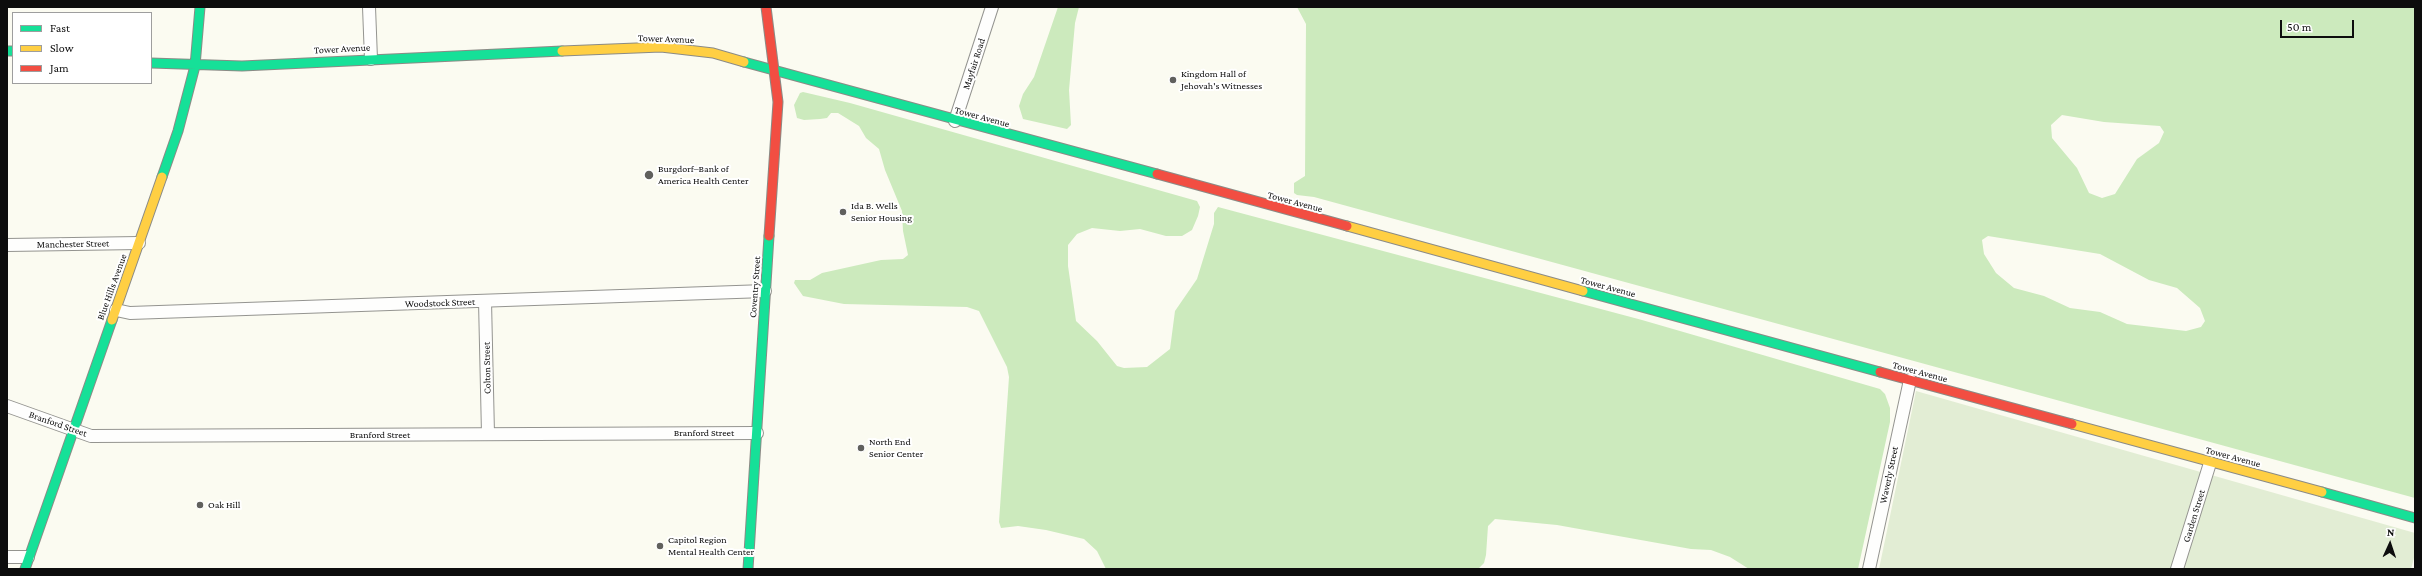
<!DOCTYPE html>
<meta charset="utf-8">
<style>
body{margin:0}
#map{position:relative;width:2422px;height:576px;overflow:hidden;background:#fbfbf1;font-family:"Crimson Pro",serif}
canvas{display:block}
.frame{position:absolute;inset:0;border:8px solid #0d0d0d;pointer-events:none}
.legend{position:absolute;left:12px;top:12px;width:140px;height:72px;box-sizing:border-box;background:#fff;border:1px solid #9e9e9e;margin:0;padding:5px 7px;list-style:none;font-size:12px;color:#0d0d0d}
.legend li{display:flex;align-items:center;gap:8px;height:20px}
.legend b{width:20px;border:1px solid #9e9e9e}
.north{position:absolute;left:2370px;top:524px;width:40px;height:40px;-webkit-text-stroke:3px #fff;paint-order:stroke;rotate:3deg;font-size:11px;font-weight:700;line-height:16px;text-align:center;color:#0d0d0d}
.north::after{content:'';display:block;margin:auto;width:14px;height:18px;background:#0d0d0d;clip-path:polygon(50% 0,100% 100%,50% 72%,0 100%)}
.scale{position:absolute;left:2280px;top:20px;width:74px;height:18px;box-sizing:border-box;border:2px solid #0d0d0d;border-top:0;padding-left:5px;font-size:12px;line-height:14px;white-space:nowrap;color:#0d0d0d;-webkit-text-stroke:3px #fff;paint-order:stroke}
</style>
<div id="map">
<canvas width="2422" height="576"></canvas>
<div class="frame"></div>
<ul class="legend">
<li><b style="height:5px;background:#16e098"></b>Fast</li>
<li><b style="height:5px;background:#ffcf43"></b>Slow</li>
<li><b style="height:5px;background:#f24e42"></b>Jam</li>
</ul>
<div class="north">N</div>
<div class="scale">50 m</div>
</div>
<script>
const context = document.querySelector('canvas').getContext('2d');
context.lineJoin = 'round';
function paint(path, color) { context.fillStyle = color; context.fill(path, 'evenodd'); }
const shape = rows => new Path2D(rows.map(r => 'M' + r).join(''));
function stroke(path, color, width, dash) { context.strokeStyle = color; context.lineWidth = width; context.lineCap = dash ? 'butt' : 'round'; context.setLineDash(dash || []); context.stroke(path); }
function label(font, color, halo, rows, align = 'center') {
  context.font = font + ' "Crimson Pro",serif'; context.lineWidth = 4; context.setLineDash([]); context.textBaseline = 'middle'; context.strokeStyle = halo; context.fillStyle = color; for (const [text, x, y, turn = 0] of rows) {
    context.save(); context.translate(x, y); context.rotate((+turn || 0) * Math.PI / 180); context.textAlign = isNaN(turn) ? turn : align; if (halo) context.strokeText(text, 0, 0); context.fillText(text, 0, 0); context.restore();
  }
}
const forest = shape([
 [1058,7,1079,7,1075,23,1069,90,1071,125,1067,129,1023,119,1019,106,1023,94,1034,77],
 [1297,7,2415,7,2415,498,1314,197,1297,195,1294,193,1294,183,1305,176,1306,24],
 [2062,115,2104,122,2160,126,2164,132,2159,143,2137,159,2115,194,2102,198,2089,193,2077,168,2052,138,2051,125],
 [1988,236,2100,254,2149,280,2177,288,2200,308,2205,321,2201,327,2186,331,2127,324,2100,312,2070,308,2044,296,2014,288,1996,273,1984,254,1982,240],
 [803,92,850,103,1197,201,1200,207,1198,216,1192,230,1182,236,1166,236,1140,229,1120,231,1092,228,1077,234,1068,245,1068,266,1076,321,1097,341,1117,366,1124,368,1147,367,1170,349,1175,311,1197,279,1214,224,1214,213,1218,207,1642,320,1880,389,1885,394,1890,408,1890,422,1858,569,1749,569,1730,557,1711,550,1691,549,1557,525,1495,519,1488,526,1486,555,1484,563,1478,569,1106,569,1097,551,1084,539,1046,530,1018,526,1001,528,999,522,1009,377,1007,367,979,311,967,307,844,304,803,296,794,283,795,280,810,280,822,273,881,260,903,259,908,255,903,231,902,211,885,170,879,149,866,138,859,126,838,113,831,113,827,118,820,119,804,120,797,118,794,105,800,93]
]);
const cemetery = shape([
 [1916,391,2415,533,2415,554,2411,569,1879,569]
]);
const street = shape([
 [369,7,371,59],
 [955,121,992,7],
 [7,245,139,243],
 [485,301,488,434],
 [116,310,130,313,765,291],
 [7,406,91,436,757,433],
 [7,557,28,557],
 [1869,569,1910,380],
 [2177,569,2210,463]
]);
const fast = shape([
 [7,51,13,51],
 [744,62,1157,174],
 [151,63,242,66,562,51],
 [162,177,178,131,195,66,200,7],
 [1583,291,1880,372],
 [2322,492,2415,518],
 [25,569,112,320],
 [748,569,769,236]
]);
const slow = shape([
 [562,51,661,47,713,53,744,62],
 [1347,226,1583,291],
 [112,320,162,177],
 [2072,424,2322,492]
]);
const jam = shape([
 [766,7,778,102,769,236],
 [1157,174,1347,226],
 [1880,372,2072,424]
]);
const markers = [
 [1173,80,4,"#60605d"],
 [649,175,5,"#60605d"],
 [843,212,4,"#60605d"],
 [861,448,4,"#60605d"],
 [200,505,4,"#60605d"],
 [660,546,4,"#60605d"]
];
const streetNames = [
 ["Tower Avenue",666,39,2],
 ["Tower Avenue",342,49,-3],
 ["Mayfair Road",974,64,-72],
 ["Tower Avenue",982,117,15],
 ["Tower Avenue",1295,202,15],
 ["Manchester Street",73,244,-1],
 ["Blue Hills Avenue",112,287,-70],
 ["Coventry Street",755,287,-86],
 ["Tower Avenue",1608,287,15],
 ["Woodstock Street",440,303,-2],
 ["Colton Street",487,368,-91],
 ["Tower Avenue",1920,372,15],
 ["Branford Street",58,424,19],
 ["Branford Street",704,433],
 ["Branford Street",380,435],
 ["Tower Avenue",2233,457,15],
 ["Waverly Street",1889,475,-78],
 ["Garden Street",2194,516,-73]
];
const poiNames = [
 ["Kingdom Hall of",1181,74],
 ["Jehovah's Witnesses",1181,86],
 ["Burgdorf–Bank of",658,169],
 ["America Health Center",658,181],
 ["Ida B. Wells",851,206],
 ["Senior Housing",851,218],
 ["North End",869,442],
 ["Senior Center",869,454],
 ["Oak Hill",208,505],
 ["Capitol Region",668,540],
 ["Mental Health Center",668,552]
];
paint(forest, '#cceabd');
paint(cemetery, '#e2edd4');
stroke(street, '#949490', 14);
stroke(fast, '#8b8b86', 11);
stroke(slow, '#8b8b86', 11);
stroke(jam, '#8b8b86', 11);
stroke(street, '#fefefd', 12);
stroke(fast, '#16e098', 9);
stroke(slow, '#ffcf43', 9);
stroke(jam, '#f24e42', 9);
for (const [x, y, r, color] of markers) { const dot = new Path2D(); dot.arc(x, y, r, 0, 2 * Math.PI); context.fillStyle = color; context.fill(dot); stroke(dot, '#fff', 1.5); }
label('10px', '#0d0d0d', '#fff', streetNames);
label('10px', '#0d0d0d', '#fff', poiNames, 'left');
</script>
